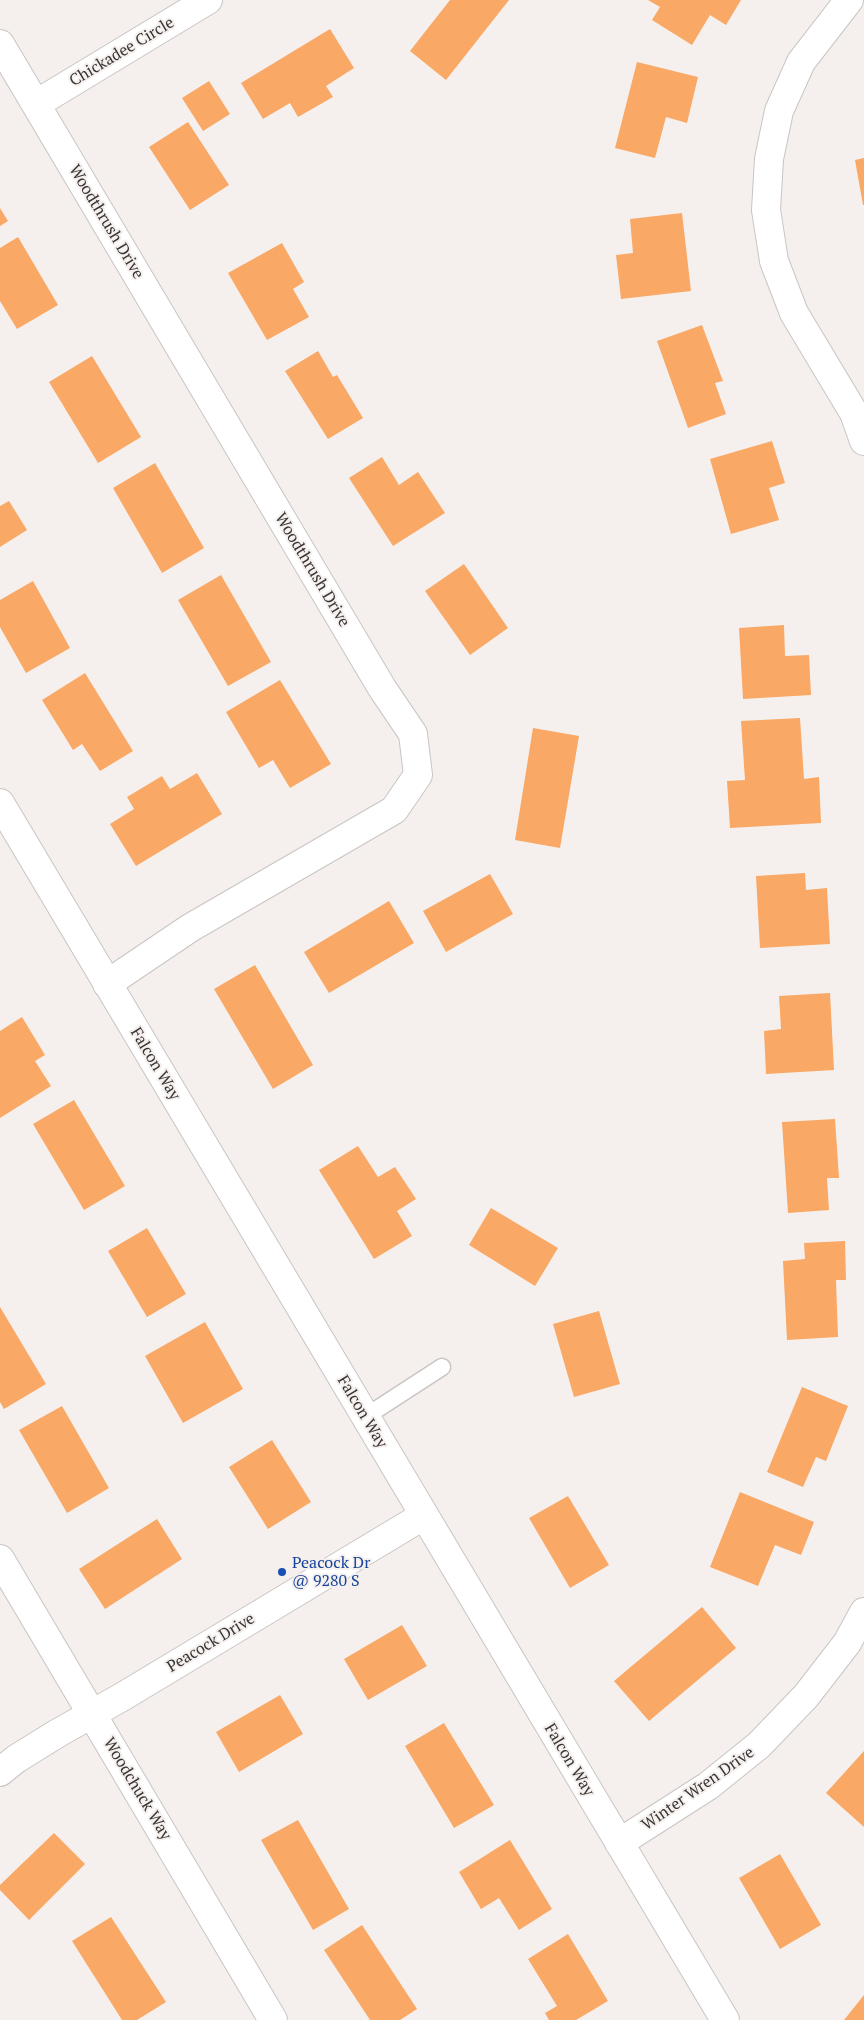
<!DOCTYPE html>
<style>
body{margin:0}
canvas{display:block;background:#f5f0ed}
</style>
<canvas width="864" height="2020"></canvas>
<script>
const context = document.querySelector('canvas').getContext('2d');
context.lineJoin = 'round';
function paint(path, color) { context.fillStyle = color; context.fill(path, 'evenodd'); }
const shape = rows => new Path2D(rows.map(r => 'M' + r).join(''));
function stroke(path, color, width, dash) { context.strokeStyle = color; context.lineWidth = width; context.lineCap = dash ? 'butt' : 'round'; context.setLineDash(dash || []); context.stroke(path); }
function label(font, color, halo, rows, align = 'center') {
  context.font = font + ' "PT Serif",serif'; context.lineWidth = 4; context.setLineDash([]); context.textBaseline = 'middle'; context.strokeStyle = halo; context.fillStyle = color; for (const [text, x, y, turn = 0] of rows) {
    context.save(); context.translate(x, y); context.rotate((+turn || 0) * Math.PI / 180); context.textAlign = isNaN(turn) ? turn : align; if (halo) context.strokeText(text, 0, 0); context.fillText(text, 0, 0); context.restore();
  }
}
const building = shape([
 [450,0,509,0,446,80,410,51],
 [648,0,741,0,726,25,710,15,692,45,652,20,660,7],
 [330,29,354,68,326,86,333,97,298,117,290,103,263,119,241,83],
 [637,62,698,77,687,123,666,117,655,158,615,148],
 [209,81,230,114,203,131,182,98],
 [188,122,229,185,190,210,149,147],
 [864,158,864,205,863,205,855,160],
 [0,208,8,221,0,226],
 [682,213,691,291,621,299,616,255,633,253,630,219],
 [18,237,58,305,17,329,0,301,0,248],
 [282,243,304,282,293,289,309,317,267,340,228,273],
 [702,325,723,381,715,383,726,414,688,428,657,341],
 [318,351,333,377,337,375,363,418,328,439,285,371],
 [92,356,141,437,98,463,49,382],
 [772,441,785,483,769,488,779,520,731,534,710,459],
 [382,457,399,485,418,472,445,513,393,546,349,478],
 [155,463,204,548,162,573,113,488],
 [9,501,27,530,0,547,0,506],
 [464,564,508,628,470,655,425,591],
 [221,575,271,662,228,686,178,600],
 [33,581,70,648,26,673,0,627,0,600],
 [784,625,785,656,809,655,811,695,743,699,739,628],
 [85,673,133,751,100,771,82,744,73,750,42,700],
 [280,680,331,764,290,788,273,760,259,768,226,712],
 [800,718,804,779,819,777,821,823,730,828,727,781,745,780,741,721],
 [533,728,579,736,560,848,515,840],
 [197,773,222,814,136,866,110,824,134,809,127,797,162,776,170,789],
 [805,873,806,890,827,888,830,944,760,948,756,876],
 [490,874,513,914,446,952,423,911],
 [389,901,414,943,329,993,304,952],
 [255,965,313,1065,273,1089,214,989],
 [830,993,834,1070,766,1074,764,1031,781,1029,779,996],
 [22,1017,45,1055,35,1061,51,1086,0,1118,0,1031],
 [74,1100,125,1186,84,1210,33,1124],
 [835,1119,839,1178,827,1178,829,1210,788,1213,782,1122],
 [358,1146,378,1177,395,1167,416,1199,397,1211,412,1236,374,1259,319,1170],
 [491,1208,558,1248,535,1286,469,1245],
 [147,1228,186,1294,147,1317,108,1251],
 [845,1241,846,1280,836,1280,838,1337,787,1340,783,1261,805,1259,804,1243],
 [0,1307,46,1384,4,1409,0,1402],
 [599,1311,620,1384,574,1397,553,1324],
 [205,1322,243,1389,183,1423,145,1356],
 [802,1387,848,1406,826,1461,816,1457,803,1487,767,1472],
 [62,1406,109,1488,67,1513,19,1430],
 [272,1440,311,1502,268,1529,229,1467],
 [740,1492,814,1522,801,1555,775,1545,758,1586,710,1567],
 [568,1496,609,1565,570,1588,529,1518],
 [157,1519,182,1559,105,1609,79,1569],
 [702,1607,736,1648,649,1721,614,1681],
 [402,1625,427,1666,368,1700,344,1659],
 [280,1695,303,1734,239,1772,216,1732],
 [444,1723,494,1805,454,1828,405,1746],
 [864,1751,864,1827,826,1793],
 [298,1820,349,1909,313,1930,261,1840],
 [54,1833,85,1864,29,1920,0,1890,0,1885],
 [510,1840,552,1909,519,1930,499,1898,481,1909,459,1872],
 [780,1854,821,1925,780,1949,739,1878],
 [111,1917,166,2002,137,2020,122,2020,72,1941],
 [362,1925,417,2009,400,2020,370,2020,324,1950],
 [568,1934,608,2001,576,2020,549,2020,545,2013,557,2006,528,1959],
 [864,1995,864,2020,844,2020]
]);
const lane = shape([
 [365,1417,442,1367]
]);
const street = shape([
 [849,0,801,62,779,111,769,159,766,210,774,261,794,313,854,413,864,441],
 [0,44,382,688,413,734,418,775,394,810,190,928,107,984],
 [36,104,208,0],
 [0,803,725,2020],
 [0,1559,273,2020],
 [0,1772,16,1759,58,1733,122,1697,423,1516],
 [619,1843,708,1786,759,1745,806,1696,847,1643,864,1612]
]);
const markers = [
 [282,1572,5,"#1a4fb4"]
];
const streetNames = [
 ["Chickadee Circle",122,52,-31],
 ["Woodthrush Drive",106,222,59],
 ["Woodthrush Drive",312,570,59],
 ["Falcon Way",155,1064,59],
 ["Falcon Way",362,1412,59],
 ["Peacock Drive",211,1643,-31],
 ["Falcon Way",569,1760,59],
 ["Woodchuck Way",137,1789,59],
 ["Winter Wren Drive",698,1789,-35]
];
const transitNames = [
 ["Peacock Dr",292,1563],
 ["@ 9280 S",292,1581]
];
paint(building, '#f9a865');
stroke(lane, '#c9c5c2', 19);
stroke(street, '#c9c5c2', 30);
stroke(lane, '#fff', 16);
stroke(street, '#fff', 28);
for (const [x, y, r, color] of markers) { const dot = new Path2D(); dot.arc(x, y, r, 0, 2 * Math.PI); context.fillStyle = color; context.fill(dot); stroke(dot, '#f5f0ed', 2); }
label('16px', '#373534', '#f5f0ed', streetNames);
label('16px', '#164399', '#f5f0ed', transitNames, 'left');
</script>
